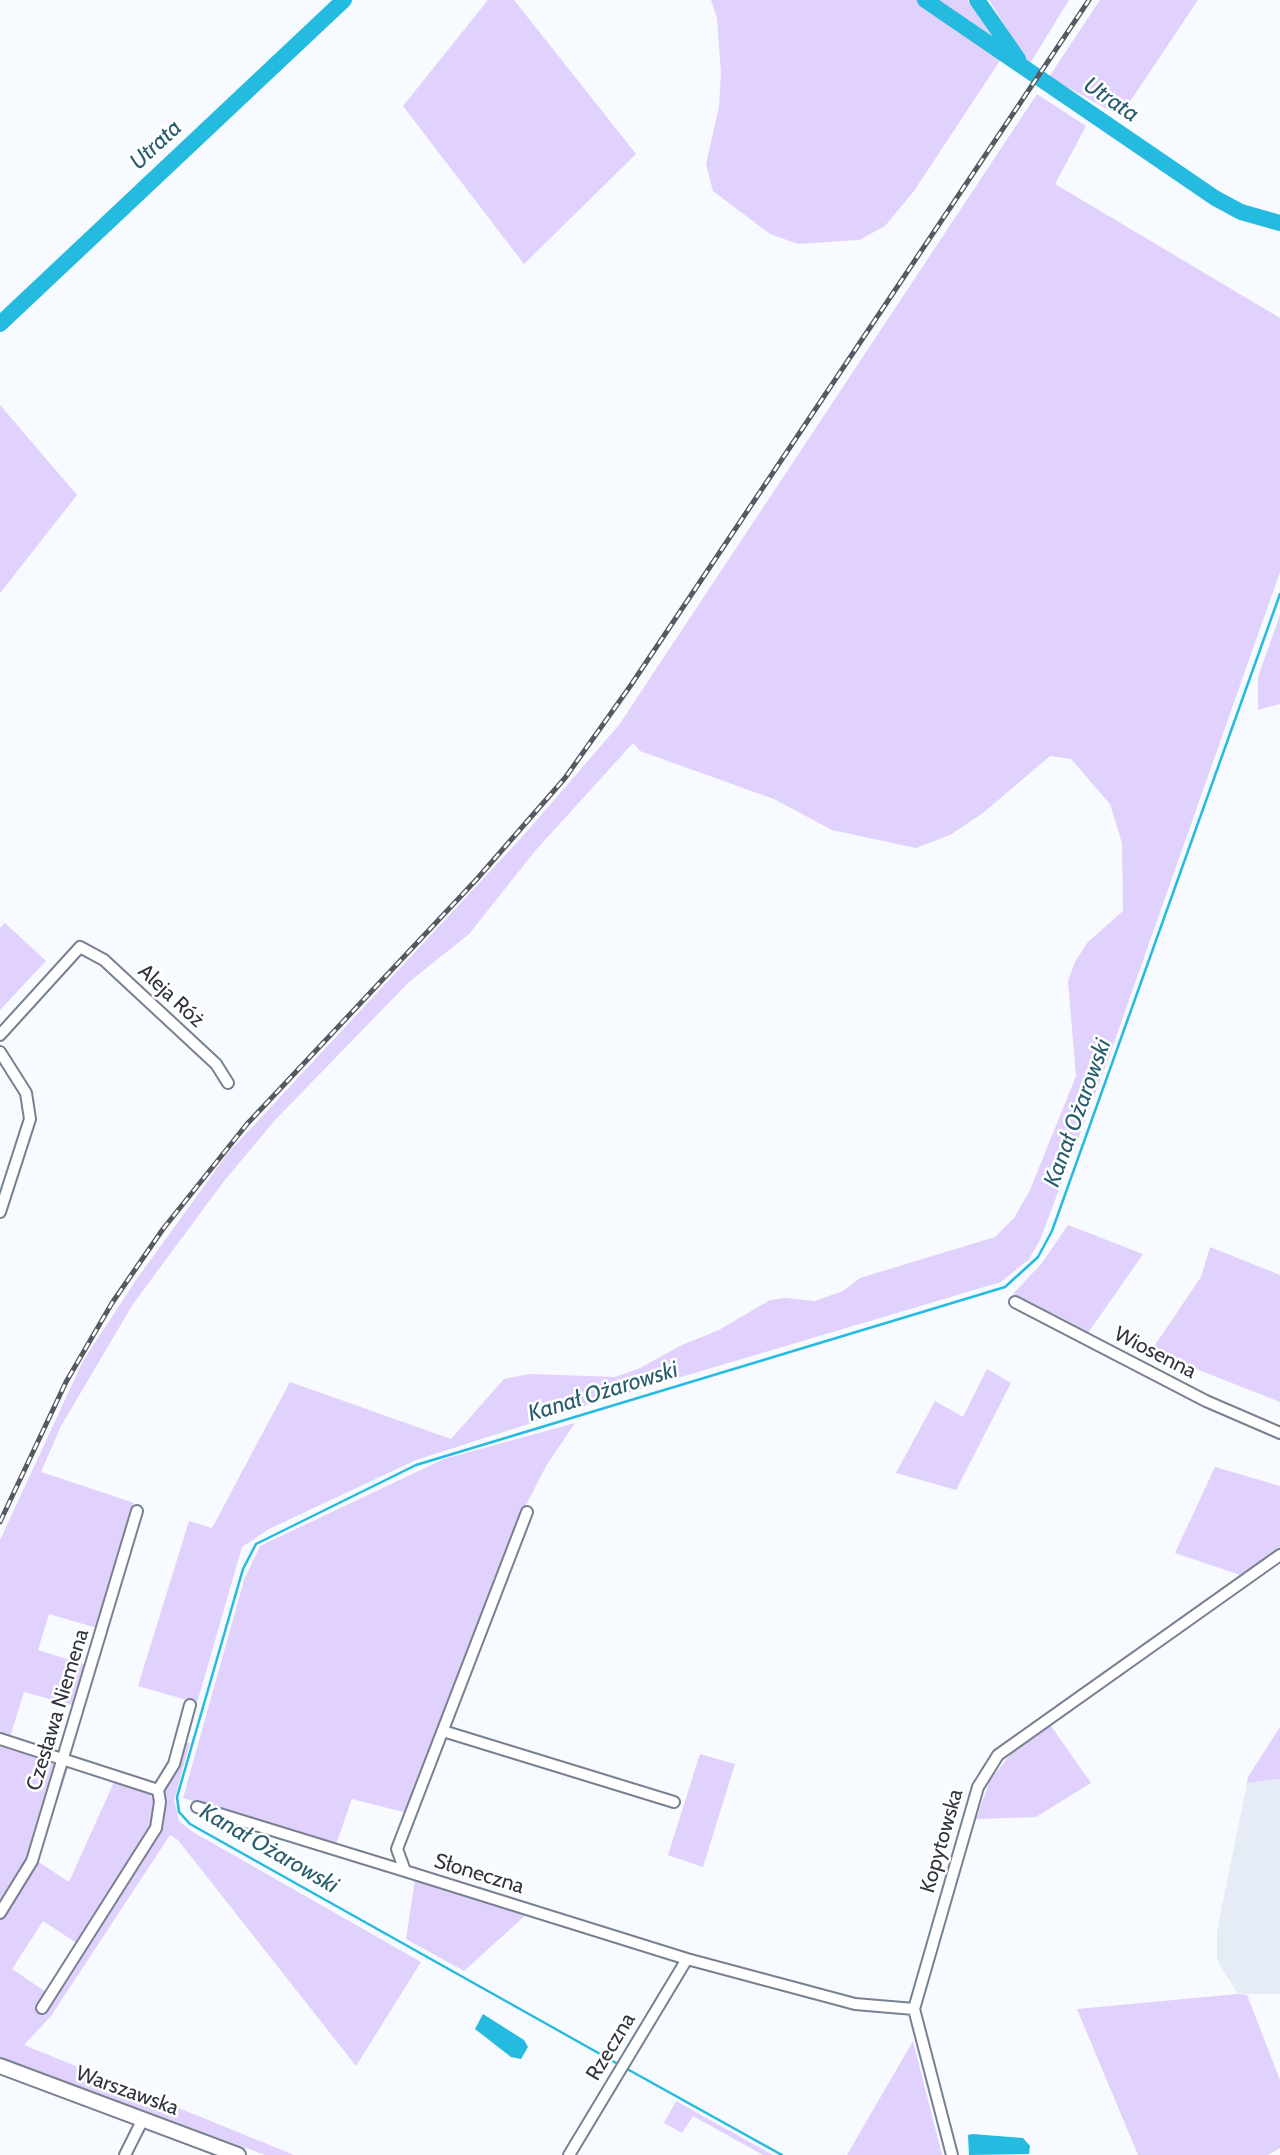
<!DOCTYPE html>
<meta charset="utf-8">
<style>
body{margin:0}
canvas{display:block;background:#f7fafe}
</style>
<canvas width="1280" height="2155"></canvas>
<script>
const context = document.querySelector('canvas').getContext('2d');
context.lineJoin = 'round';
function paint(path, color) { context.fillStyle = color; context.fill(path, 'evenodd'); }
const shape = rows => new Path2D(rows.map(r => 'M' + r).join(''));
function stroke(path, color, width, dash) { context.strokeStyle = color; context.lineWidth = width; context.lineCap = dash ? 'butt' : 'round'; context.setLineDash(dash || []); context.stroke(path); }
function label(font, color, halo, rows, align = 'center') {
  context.font = font + ' Cabin,sans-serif'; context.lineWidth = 5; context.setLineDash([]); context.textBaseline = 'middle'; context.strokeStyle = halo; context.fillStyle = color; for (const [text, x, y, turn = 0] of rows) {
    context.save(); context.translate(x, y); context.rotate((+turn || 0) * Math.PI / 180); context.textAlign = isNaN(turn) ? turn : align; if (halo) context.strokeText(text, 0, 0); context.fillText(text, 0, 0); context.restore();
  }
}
const built = shape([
 [1280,1779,1280,1994,1238,1994,1217,1960,1217,1931,1247,1783]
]);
const green = shape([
 [488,0,514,0,636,154,524,264,403,106],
 [711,0,920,0,1003,56,914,191,885,226,859,240,798,244,770,234,713,191,706,164,719,107,721,72,717,18],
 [934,0,967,0,998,43],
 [989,0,1069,0,1029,65],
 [1100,0,1198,0,1131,100,1127,120,1049,77],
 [1037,94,1086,126,1055,184,1280,318,1280,572,1110,1054,1040,1240,1029,1259,1001,1282,597,1402,416,1460,269,1529,242,1547,197,1703,138,1686,189,1521,212,1528,290,1382,451,1439,504,1379,530,1374,615,1377,640,1368,682,1345,719,1330,770,1300,785,1298,815,1301,843,1291,860,1278,995,1237,1014,1218,1030,1190,1076,1076,1068,981,1075,962,1087,943,1123,911,1122,843,1110,804,1071,759,1050,756,983,813,950,835,916,848,832,830,774,799,640,751,633,743,535,851,469,934,409,982,276,1119,224,1181,133,1304,61,1426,41,1472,134,1503,97,1628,49,1614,38,1650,86,1665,75,1706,24,1692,10,1737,0,1734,0,1540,83,1361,136,1280,228,1153,522,837,619,725],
 [0,405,77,495,0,593],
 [1280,615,1280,704,1258,710,1258,677],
 [5,923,46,961,0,1010,0,928],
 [1068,1225,1143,1254,1086,1336,1013,1294,1042,1263],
 [1210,1247,1280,1275,1280,1402,1151,1351,1201,1277],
 [987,1369,1011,1383,956,1490,896,1473,935,1401,963,1417],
 [575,1423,546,1466,525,1507,407,1813,352,1799,336,1844,183,1798,244,1580,260,1546,444,1459],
 [1215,1467,1280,1486,1280,1548,1240,1575,1175,1553],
 [1051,1726,1091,1783,1036,1817,976,1819,990,1780,1018,1745],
 [1280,1727,1280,1779,1247,1783,1248,1777],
 [0,1742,69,1766,37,1861,69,1882,114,1782,150,1794,155,1803,149,1827,78,1944,43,1921,12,1969,46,1992,34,2007,41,2011,159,1826,162,1793,183,1742,190,1743,174,1800,179,1821,193,1832,421,1962,356,2066,178,1840,170,1835,51,2016,24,2045,294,2155,265,2155,0,2057],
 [700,1754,735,1764,703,1867,668,1855],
 [415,1880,528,1913,464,1971,406,1939],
 [1238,1994,1247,1995,1280,2080,1280,2148,1268,2155,1138,2155,1077,2009],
 [913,2041,942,2155,847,2155],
 [676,2101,773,2155,763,2155,693,2116,682,2133,664,2123]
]);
const water = shape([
 [483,2014,524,2040,528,2047,521,2059,511,2057,475,2029],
 [972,2134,1023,2138,1030,2146,1029,2154,969,2155,968,2135]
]);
const stream = shape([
 [618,2064,190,1824,179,1812,177,1797,243,1569,256,1544,416,1465,1005,1287,1038,1257,1052,1231,1280,594],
 [629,2070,782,2155]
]);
const river = shape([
 [925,0,1215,198,1241,212,1280,223],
 [977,0,1018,59],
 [0,324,344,0]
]);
const minor = shape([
 [0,1035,80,947,104,960,216,1064,228,1083],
 [0,1052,26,1093,30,1119,0,1212],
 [1015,1302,1206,1401,1280,1433],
 [527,1512,397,1849,405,1871,687,1959,855,2004,914,2009],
 [443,1731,674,1802],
 [0,1739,158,1790],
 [197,1807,405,1871],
 [0,1913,32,1861,137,1511],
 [42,2008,156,1828,160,1802,158,1790,174,1764,190,1705],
 [125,2155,143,2119],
 [569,2155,687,1959],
 [952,2155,914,2009,978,1787,998,1755,1280,1555]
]);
const major = shape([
 [0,2066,238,2155]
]);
const rail = shape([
 [0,1522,66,1382,112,1303,163,1229,247,1124,476,880,565,778,631,685,1089,0]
]);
const streetNames = [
 ["Aleja Róż",171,996,43],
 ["Wiosenna",1155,1353,27],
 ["Czesława Niemena",58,1710,-73],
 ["Kopytowska",942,1841,-74],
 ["Słoneczna",479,1874,17],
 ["Rzeczna",611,2047,-59],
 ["Warszawska",127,2091,20]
];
const waterNames = [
 ["Utrata",1111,100,34],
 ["Utrata",156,145,-43],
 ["Kanał Ożarowski",1078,1113,-70],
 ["Kanał Ożarowski",603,1392,-17],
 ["Kanał Ożarowski",269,1849,30]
];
paint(built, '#e5ecf6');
paint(green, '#e0d1fd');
paint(water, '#25badf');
stroke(stream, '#25badf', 2.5);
stroke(river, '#25badf', 16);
stroke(minor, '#778192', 14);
stroke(major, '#778192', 18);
stroke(minor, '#fff', 10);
stroke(major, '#fff', 14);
stroke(rail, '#555960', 5);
stroke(rail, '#fff', 2.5, [8]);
label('21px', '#30343c', '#fff', streetNames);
label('italic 23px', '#275d6d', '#fff', waterNames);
</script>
